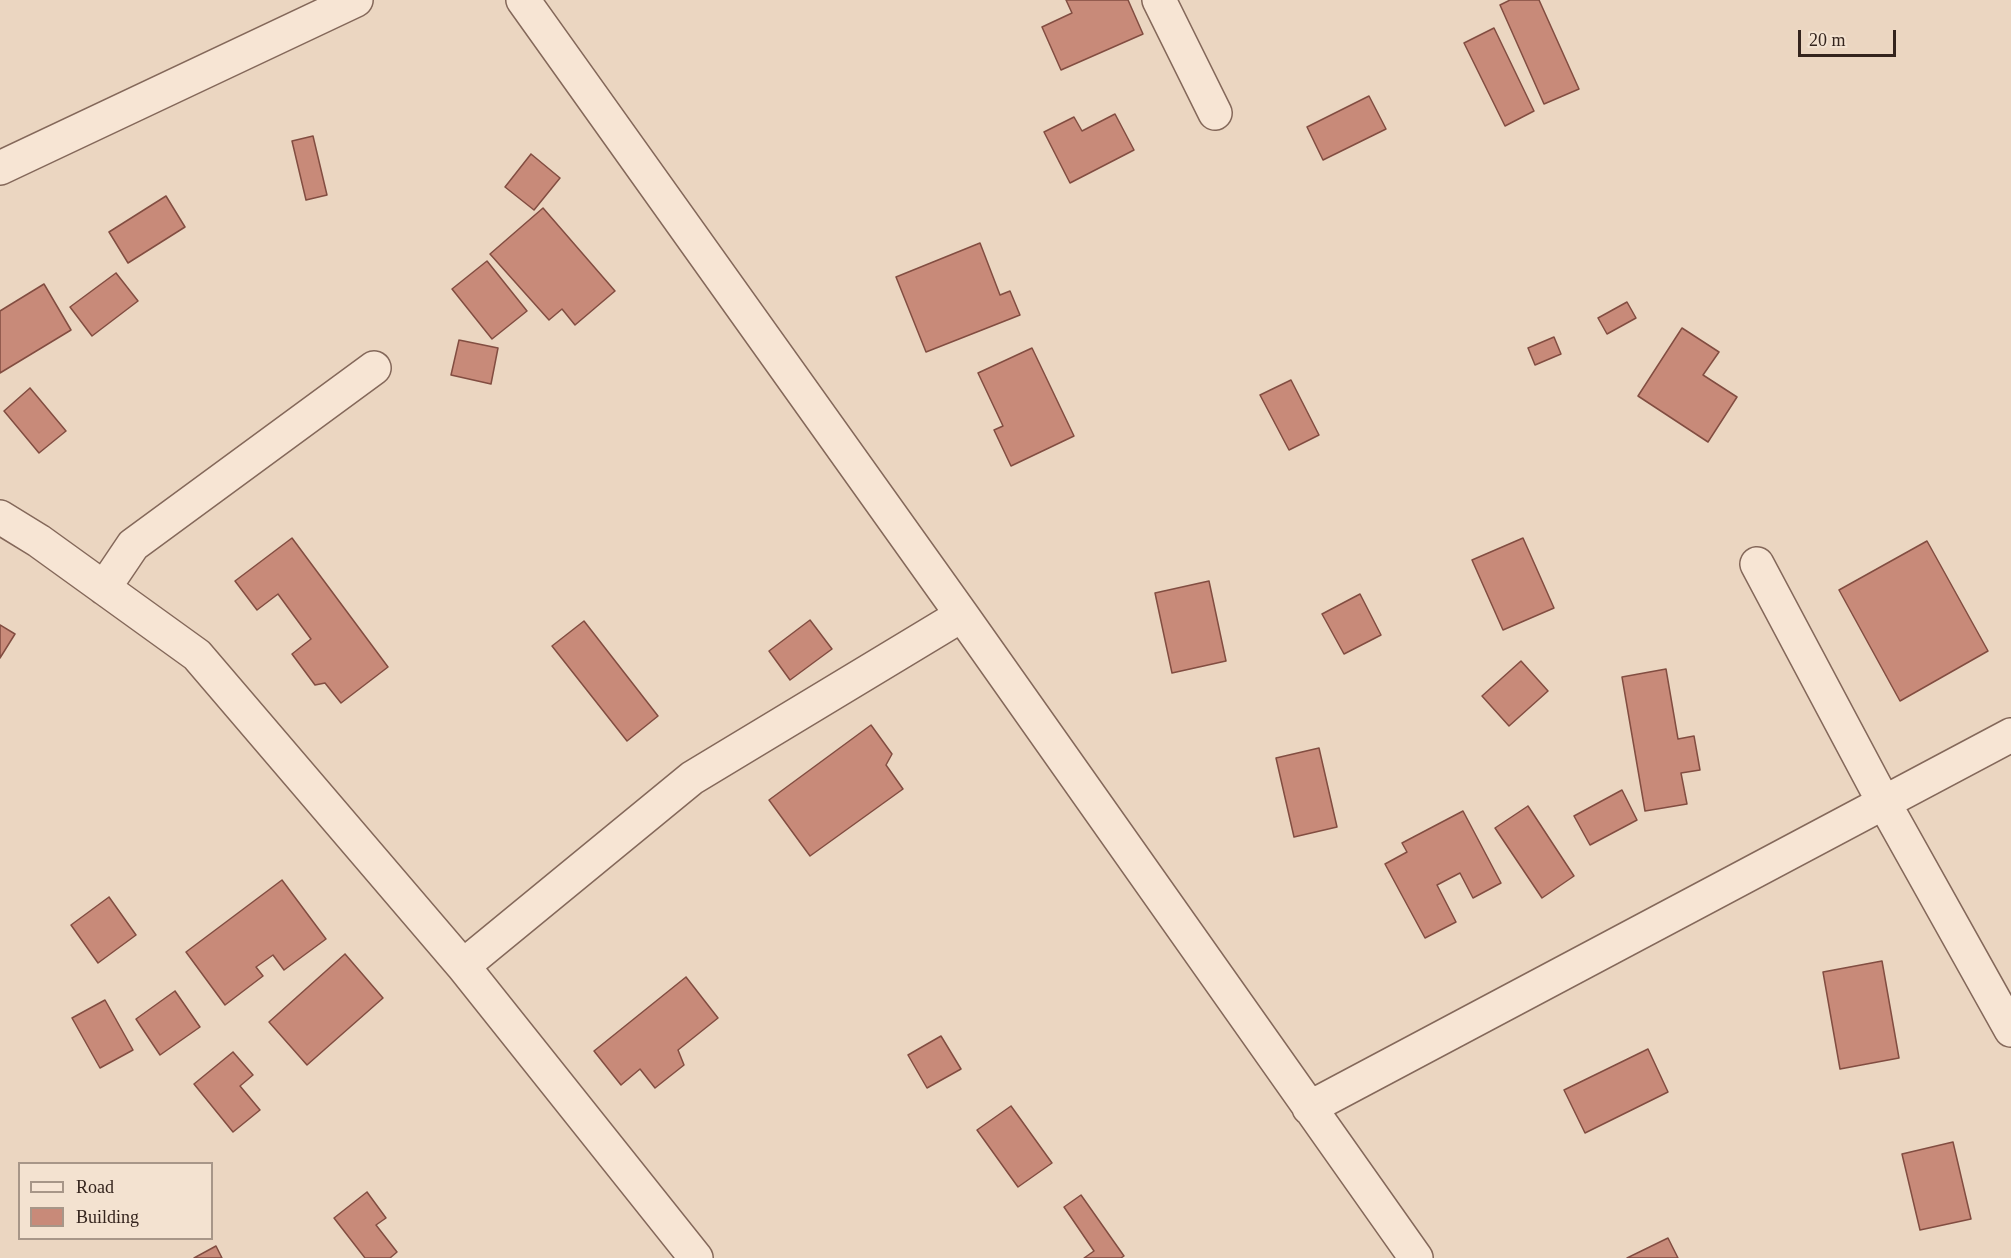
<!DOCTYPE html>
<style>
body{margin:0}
#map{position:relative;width:2011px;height:1258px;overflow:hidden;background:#ebd6c1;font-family:"Times New Roman",serif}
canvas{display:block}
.legend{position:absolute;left:18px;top:1162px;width:195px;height:78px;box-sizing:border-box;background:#f3e2d0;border:2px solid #a79688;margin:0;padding:8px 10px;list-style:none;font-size:18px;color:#34241d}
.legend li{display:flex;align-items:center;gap:12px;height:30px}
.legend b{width:30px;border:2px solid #a79688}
.scale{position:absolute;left:1798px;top:30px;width:98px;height:27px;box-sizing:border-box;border:3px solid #34241d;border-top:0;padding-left:8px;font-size:18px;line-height:21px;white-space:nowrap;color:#34241d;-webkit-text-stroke:4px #f3e2d0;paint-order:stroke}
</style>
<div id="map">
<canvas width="2011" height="1258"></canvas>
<ul class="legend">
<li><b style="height:8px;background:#f7e5d4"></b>Road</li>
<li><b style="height:16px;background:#c88a79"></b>Building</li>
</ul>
<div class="scale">20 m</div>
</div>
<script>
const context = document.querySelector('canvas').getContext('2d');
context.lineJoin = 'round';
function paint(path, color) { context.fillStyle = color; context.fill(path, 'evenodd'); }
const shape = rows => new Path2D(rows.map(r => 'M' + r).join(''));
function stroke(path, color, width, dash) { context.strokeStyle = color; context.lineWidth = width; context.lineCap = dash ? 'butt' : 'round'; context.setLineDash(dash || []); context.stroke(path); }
const building = shape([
 [1066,0,1128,0,1143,34,1061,70,1042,27,1072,13,1066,0],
 [1510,0,1539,0,1579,89,1544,104,1500,5,1510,0],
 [1494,28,1534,111,1505,126,1464,43,1494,28],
 [1369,96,1386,129,1323,160,1307,127,1369,96],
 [1115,114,1134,150,1070,183,1044,132,1074,117,1082,131,1115,114],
 [313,136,327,195,306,200,292,141,313,136],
 [531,154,560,178,534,210,505,187,531,154],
 [166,196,185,227,128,263,109,232,166,196],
 [543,208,615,291,575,325,562,309,549,320,490,254,543,208],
 [980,243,1000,295,1010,291,1020,315,926,352,896,277,980,243],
 [487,261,527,311,492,339,452,289,487,261],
 [116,273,138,301,92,336,70,307,116,273],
 [44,284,71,330,0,373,0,311,44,284],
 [1627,302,1636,318,1607,334,1598,318,1627,302],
 [1682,328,1719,352,1703,375,1737,397,1708,442,1638,396,1682,328],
 [1554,337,1561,354,1535,365,1528,348,1554,337],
 [459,340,498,348,491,384,451,375,459,340],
 [1032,348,1074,436,1011,466,994,430,1003,426,978,373,1032,348],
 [1291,380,1319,435,1289,450,1260,395,1291,380],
 [30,388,66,431,39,453,4,411,30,388],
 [292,538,388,667,341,703,325,683,315,685,292,654,311,639,278,594,257,610,235,581,292,538],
 [1523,538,1554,608,1503,630,1472,560,1523,538],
 [1927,541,1988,651,1900,701,1839,590,1927,541],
 [1209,581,1226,661,1172,673,1155,593,1209,581],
 [1360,594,1381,635,1344,654,1322,614,1360,594],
 [810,620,832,649,790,680,769,651,810,620],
 [584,621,658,716,627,741,552,646,584,621],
 [0,625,15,634,0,658,0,625],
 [1521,661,1548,691,1509,726,1482,696,1521,661],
 [1666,669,1678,739,1694,736,1700,770,1681,773,1687,804,1645,811,1622,677,1666,669],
 [871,725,892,754,886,765,903,789,810,856,769,800,871,725],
 [1319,748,1337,827,1294,837,1276,758,1319,748],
 [1622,790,1637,820,1590,845,1574,816,1622,790],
 [1528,806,1574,876,1542,898,1495,828,1528,806],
 [1463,811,1501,883,1473,898,1460,873,1437,885,1456,922,1425,938,1385,864,1407,852,1402,843,1463,811],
 [282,880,326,939,284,970,273,955,256,967,263,976,225,1005,186,952,282,880],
 [109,897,136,935,98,963,71,925,109,897],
 [345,954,383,998,307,1065,269,1022,345,954],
 [1882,961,1899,1058,1840,1069,1823,972,1882,961],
 [686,977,718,1018,678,1050,684,1065,655,1088,640,1069,621,1085,594,1051,686,977],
 [175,991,200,1027,160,1055,136,1019,175,991],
 [105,1000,133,1050,100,1068,72,1018,105,1000],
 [941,1036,961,1069,927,1088,908,1055,941,1036],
 [1648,1049,1668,1092,1585,1133,1564,1090,1648,1049],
 [233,1052,253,1075,240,1086,260,1110,233,1132,194,1084,233,1052],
 [1011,1106,1052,1163,1018,1187,977,1130,1011,1106],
 [1953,1142,1971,1219,1920,1230,1902,1154,1953,1142],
 [367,1192,386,1218,376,1225,397,1252,390,1258,365,1258,334,1218,367,1192],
 [1081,1195,1124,1256,1121,1258,1084,1258,1094,1251,1064,1207,1081,1195],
 [1668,1238,1678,1258,1627,1258,1668,1238],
 [216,1246,222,1258,194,1258,216,1246]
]);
const minor = shape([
 [523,0,962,615,1416,1258],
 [1159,0,1215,113],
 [0,168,356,0],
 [0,517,39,541,197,655,463,966,696,1258],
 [1757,564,1883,801,2011,1030],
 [104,588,133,545,374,368],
 [463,966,692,778,962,615],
 [1309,1108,2011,735]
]);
paint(building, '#c88a79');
stroke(building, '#824d41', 1.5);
stroke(minor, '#84685a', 36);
stroke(minor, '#f7e5d4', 33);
</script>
